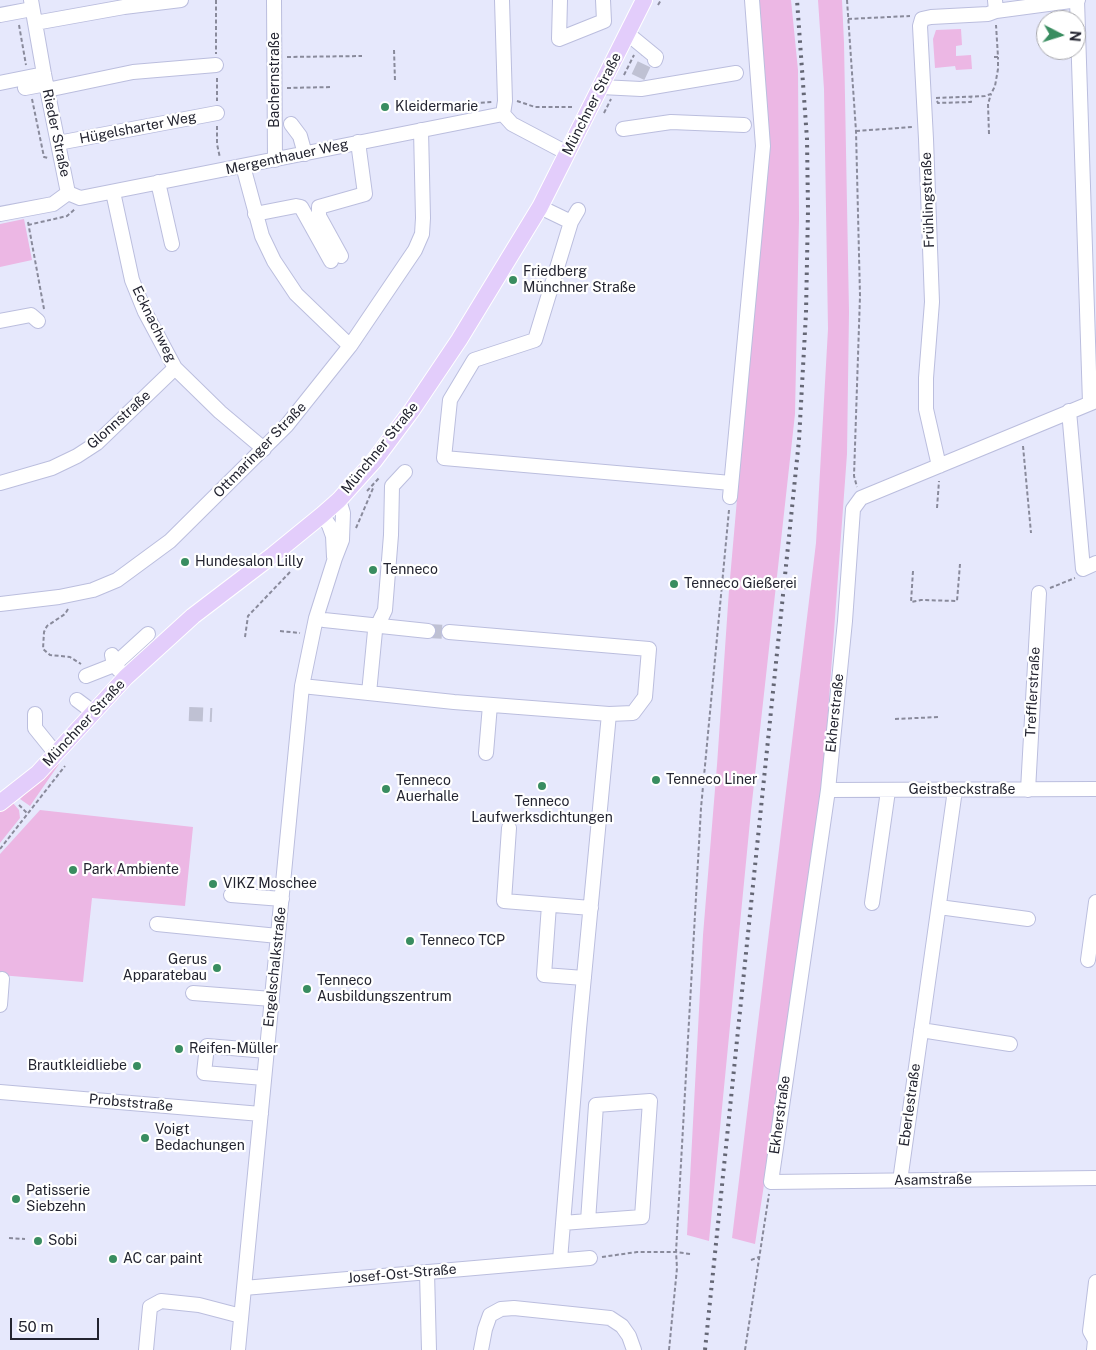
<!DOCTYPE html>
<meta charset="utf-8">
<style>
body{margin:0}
#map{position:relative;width:1096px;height:1350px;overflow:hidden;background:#e6e8fc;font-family:"Public Sans",sans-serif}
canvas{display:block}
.north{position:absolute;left:1036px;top:10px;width:50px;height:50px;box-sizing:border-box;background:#fff;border:1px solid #a7a7ac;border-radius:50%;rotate:95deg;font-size:14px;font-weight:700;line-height:20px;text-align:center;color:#232430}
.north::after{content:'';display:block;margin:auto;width:18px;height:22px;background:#398d60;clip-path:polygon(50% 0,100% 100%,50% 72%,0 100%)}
.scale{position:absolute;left:10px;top:1318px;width:89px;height:22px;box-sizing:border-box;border:2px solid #232430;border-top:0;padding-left:6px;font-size:15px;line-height:18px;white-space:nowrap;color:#232430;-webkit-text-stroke:4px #fff;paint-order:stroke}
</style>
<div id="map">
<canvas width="1096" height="1350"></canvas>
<div class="north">N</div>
<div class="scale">50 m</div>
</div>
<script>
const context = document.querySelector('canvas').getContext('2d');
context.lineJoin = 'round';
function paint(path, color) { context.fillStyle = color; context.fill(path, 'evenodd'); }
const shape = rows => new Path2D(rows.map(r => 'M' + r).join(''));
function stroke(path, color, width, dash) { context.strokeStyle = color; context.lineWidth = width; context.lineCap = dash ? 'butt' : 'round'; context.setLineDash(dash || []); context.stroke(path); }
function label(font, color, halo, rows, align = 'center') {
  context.font = font + ' "Public Sans",sans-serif'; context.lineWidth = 4.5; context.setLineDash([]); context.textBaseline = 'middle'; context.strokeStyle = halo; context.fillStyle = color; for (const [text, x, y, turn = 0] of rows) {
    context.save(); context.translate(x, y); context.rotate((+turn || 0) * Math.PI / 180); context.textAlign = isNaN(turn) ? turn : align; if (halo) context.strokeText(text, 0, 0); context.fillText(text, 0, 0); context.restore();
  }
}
const green = shape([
 [757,0,791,0,798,70,799,219,795,414,751,811,709,1241,687,1235,703,935,717,765,729,590,764,193],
 [818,0,842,0,844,43,849,312,847,454,821,808,755,1244,732,1238,816,543,828,329,824,89],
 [961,29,962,45,956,46,956,56,971,55,972,69,956,70,955,66,935,68,933,39,936,30],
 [24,219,32,260,0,267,0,224],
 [57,762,59,764,30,806,20,799],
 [13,803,19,810,20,818,0,843,0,812],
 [40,810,193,827,185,906,92,898,83,982,0,975,0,854]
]);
const minorTunnel = shape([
 [638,77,648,56],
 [428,631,449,632],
 [189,714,212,715]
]);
const path = shape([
 [216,0,216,54],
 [847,0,856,131,860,296,854,476,857,487],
 [658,5,661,0],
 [848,19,910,16],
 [19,25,26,65],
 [394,50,395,81],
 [287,57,362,56],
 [994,57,998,57,996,25],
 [624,75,634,55],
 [217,78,217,101],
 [287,88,332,87],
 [936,98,985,96,991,94,995,86,998,69,998,57],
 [32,99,44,157,48,158],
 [517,101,535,107,574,107],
 [937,101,938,103,971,102,971,97],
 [403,108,492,102],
 [604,113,611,99],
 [217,126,217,144,220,158],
 [856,131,913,127],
 [989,134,988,104,991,94],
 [28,222,44,309],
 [28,225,67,216,75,209],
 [1023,446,1031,533],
 [367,491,379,478],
 [937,508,939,481],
 [356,528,374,486],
 [913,571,911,602,921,600,957,601,960,564],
 [1050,588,1075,578],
 [68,609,65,614,47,626,44,632,43,649,50,655,70,657,81,664],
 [280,631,300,633],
 [245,637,248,616,291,571],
 [895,719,939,717],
 [19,805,28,814],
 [0,849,65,766],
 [9,1238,25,1239],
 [602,1257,637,1252,676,1252,690,1254],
 [751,1260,759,1257],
 [669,1350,677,1268,676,1252,701,808,729,510],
 [745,1350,769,1194]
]);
const minor = shape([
 [31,0,44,74,68,193],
 [274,0,275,160],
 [502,0,505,101,503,114],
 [560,0,559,39,604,21,603,0],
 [1077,0,1090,403],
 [996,11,1078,0],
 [0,15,32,9],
 [35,23,124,7,181,0],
 [628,34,656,57,655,60],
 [0,83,44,74],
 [601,87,641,89,736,73],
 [25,88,46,84],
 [47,90,133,72,216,65],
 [503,114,512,124,567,153],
 [291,124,300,136,305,154],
 [623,129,671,122,744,125],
 [58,143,217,113],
 [243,166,262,236,274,261,296,294,350,346],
 [158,182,172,244],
 [113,192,132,280,145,312,175,368,220,412,264,449],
 [540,207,571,222],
 [578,210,571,222,535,340,474,360,450,400,444,458,731,483],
 [0,214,53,204,68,193,80,198,503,114],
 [255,214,296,206,301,207,331,261],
 [341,256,319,216,319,207,365,194,358,142],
 [0,321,31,315,38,321],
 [1096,401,861,498,853,509,845,621,828,790,771,1182,1096,1178],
 [1069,411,1083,569,1096,563],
 [939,466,926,409,926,378,932,302,926,139,920,26,922,19,931,17,988,14,996,11,995,0],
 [0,483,52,468,77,456,97,443,175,368],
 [730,497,763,146,752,0],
 [322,515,329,525,333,536,334,557],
 [0,604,59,597,93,590,117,580,170,541,287,425,350,346,415,250,422,234,423,218,421,130],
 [316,618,324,620,428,631],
 [449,632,649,649,645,697,633,713,609,714,579,1029,560,1260],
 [112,655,114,665,148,634],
 [86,676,114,665,120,671],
 [302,686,454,702,609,714],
 [369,693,375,631,385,610,391,535,392,486,405,472],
 [77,700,93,712],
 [35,714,35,728,56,754],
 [486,753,490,705],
 [828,790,1096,789],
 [1028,790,1039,593],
 [509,828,504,901,591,908],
 [231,895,282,899],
 [872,903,888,791],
 [549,905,544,975,584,978],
 [939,907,1028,919],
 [157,924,278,936],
 [1088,960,1096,902],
 [193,993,272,999],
 [0,1005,2,979],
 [921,1030,1010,1044],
 [264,1078,204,1073,207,1046,267,1051],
 [0,1092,261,1114],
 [900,1181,955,790],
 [563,1223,588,1221,642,1217,650,1101,596,1105,588,1221],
 [427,1272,429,1350],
 [244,1288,590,1258],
 [146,1350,150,1307,161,1301,199,1305,241,1316],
 [238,1350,302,686,316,618,335,558,342,540,343,513,339,500],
 [481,1350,485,1329,490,1315,501,1309,514,1308,610,1318,622,1326,629,1336,634,1350],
 [1094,1350,1095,1340,1090,1331,1096,1282]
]);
const major = shape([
 [0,803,38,773,126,677,193,616,273,555,322,515,339,500,374,461,412,410,459,340,540,207,644,0]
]);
const rail = shape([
 [705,1350,799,440,806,313,808,210,807,139,797,0]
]);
const markers = [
 [385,107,5,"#398d60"],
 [513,280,5,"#398d60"],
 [185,562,5,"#398d60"],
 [373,570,5,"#398d60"],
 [674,584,5,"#398d60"],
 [656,780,5,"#398d60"],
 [542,786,5,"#398d60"],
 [386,789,5,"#398d60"],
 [73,870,5,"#398d60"],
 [213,884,5,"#398d60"],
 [410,941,5,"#398d60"],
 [217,968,5,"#398d60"],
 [307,989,5,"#398d60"],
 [179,1049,5,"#398d60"],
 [137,1066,5,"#398d60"],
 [145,1138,5,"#398d60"],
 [16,1199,5,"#398d60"],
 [38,1241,5,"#398d60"],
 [113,1259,5,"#398d60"]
];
const streetNames = [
 ["Bachernstraße",275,80,-90],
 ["Münchner Straße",592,104,-63],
 ["Hügelsharter Weg",138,128,-11],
 ["Rieder Straße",56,133,78],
 ["Mergenthauer Weg",287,157,-12],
 ["Frühlingstraße",928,200,-92],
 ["Ecknachweg",154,324,64],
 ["Glonnstraße",119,420,-42],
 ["Münchner Straße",380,448,-51],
 ["Ottmaringer Straße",260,450,-46],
 ["Trefflerstraße",1033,692,-87],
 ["Ekherstraße",835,713,-84],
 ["Münchner Straße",84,723,-47],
 ["Geistbeckstraße",962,790],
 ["Engelschalkstraße",275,967,-84],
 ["Probststraße",131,1103,5],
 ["Eberlestraße",910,1105,-82],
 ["Ekherstraße",780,1115,-82],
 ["Asamstraße",933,1180,-1],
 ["Josef-Ost-Straße",402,1274,-5]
];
const poiNames = [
 ["Kleidermarie",395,107],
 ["Friedberg",523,272],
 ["Münchner Straße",523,288],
 ["Hundesalon Lilly",195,562],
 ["Tenneco",383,570],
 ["Tenneco Gießerei",684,584],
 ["Tenneco Liner",666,780],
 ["Tenneco",396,781],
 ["Auerhalle",396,797],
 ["Tenneco",542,802,"center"],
 ["Laufwerksdichtungen",542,818,"center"],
 ["Park Ambiente",83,870],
 ["VIKZ Moschee",223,884],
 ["Tenneco TCP",420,941],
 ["Gerus",207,960,"right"],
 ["Apparatebau",207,976,"right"],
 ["Tenneco",317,981],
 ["Ausbildungszentrum",317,997],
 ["Reifen-Müller",189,1049],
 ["Brautkleidliebe",127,1066,"right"],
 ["Voigt",155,1130],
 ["Bedachungen",155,1146],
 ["Patisserie",26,1191],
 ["Siebzehn",26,1207],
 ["Sobi",48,1241],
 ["AC car paint",123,1259]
];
paint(green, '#ecb7e4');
stroke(minorTunnel, '#bfc1d3', 14, [14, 7]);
stroke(minor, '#bbbede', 16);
stroke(major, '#fff', 18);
stroke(path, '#898a9b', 2, [4, 2.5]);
stroke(minor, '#fff', 14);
stroke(major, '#e3cdfb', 16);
stroke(rail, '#656775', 4, [2.5, 5]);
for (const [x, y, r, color] of markers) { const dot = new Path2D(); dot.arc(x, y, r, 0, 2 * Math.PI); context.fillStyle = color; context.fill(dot); stroke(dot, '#fff', 2); }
label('14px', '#232430', '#fff', streetNames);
label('14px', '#232430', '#fff', poiNames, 'left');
</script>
